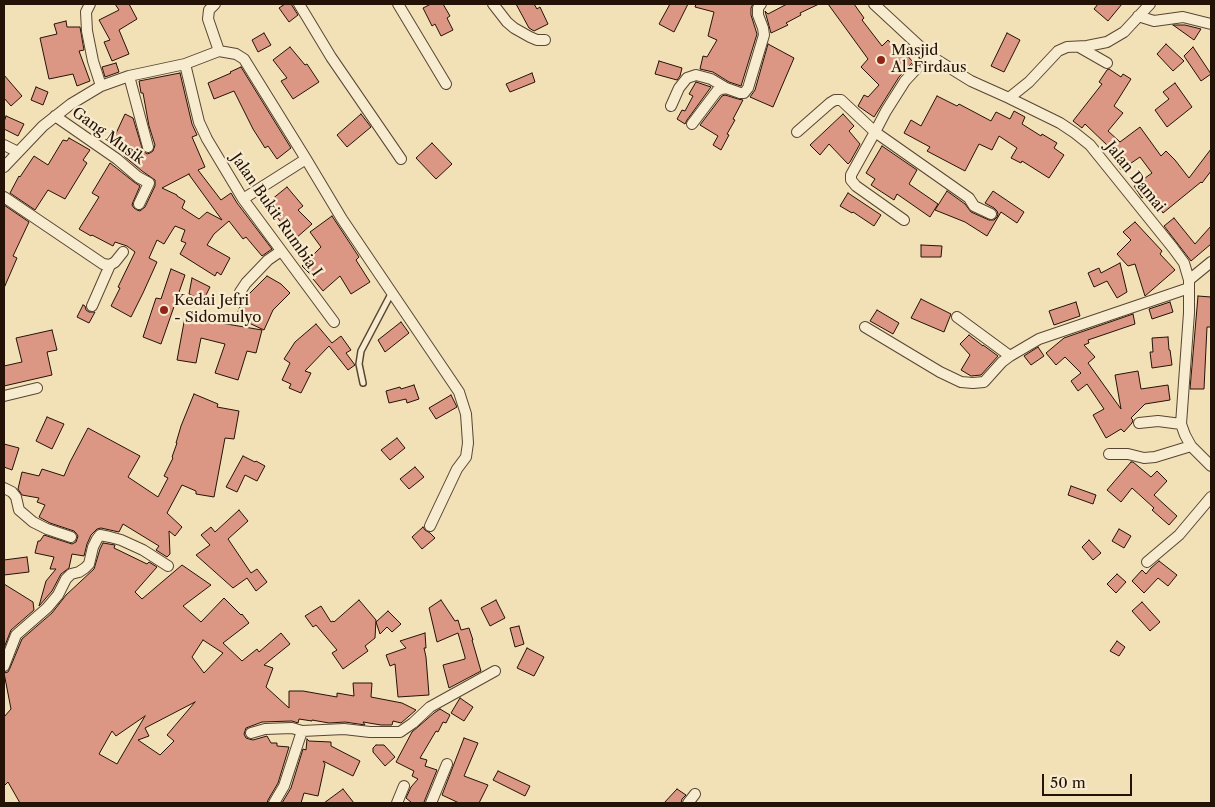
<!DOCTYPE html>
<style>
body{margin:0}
#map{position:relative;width:1215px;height:807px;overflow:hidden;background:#f2e0b6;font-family:"Libre Caslon Text",serif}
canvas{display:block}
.frame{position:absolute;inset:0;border:5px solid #251207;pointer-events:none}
.scale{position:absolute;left:1042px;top:774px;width:90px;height:22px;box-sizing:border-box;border:2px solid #251207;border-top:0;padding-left:6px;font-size:15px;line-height:18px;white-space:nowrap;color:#251207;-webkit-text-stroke:4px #f7ebd0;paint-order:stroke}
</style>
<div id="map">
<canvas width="1215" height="807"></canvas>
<div class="frame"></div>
<div class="scale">50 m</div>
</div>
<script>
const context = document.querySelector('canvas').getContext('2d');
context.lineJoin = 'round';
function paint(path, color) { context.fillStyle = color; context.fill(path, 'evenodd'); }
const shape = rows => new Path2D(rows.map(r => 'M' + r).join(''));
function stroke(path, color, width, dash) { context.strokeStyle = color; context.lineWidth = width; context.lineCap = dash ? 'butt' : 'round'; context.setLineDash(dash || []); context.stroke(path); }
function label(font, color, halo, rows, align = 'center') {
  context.font = font + ' "Libre Caslon Text",serif'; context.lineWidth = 4.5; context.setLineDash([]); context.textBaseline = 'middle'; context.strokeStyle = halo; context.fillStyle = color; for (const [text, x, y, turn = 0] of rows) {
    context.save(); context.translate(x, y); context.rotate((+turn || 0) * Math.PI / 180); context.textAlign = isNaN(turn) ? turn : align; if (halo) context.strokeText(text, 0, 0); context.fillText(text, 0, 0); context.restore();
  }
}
const building = shape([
 [115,4,129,4,137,19,119,30,129,54,112,61,104,42,110,40,99,20,119,10,115,4],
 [285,4,291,4,298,15,289,22,279,8,285,4],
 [431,4,443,4,450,16,447,18,453,30,441,36,435,24,432,26,423,8,431,4],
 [516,4,534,4,537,9,540,7,548,24,534,31,529,28,516,4],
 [670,4,688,4,674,32,659,24,670,4],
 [696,4,753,4,751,8,751,15,757,34,741,86,729,82,713,72,700,69,703,56,707,57,717,40,708,36,714,12,695,7,696,4],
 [787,4,819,4,800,13,801,15,786,23,788,25,771,33,765,11,768,14,787,4],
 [828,4,854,4,864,18,862,20,882,46,888,40,901,55,904,52,913,62,899,77,874,117,858,106,864,95,868,97,879,85,861,67,868,59,828,4],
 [1098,4,1122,4,1108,21,1094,9,1098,4],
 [66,21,67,27,80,27,84,50,79,51,90,81,77,86,73,74,49,79,40,38,57,34,54,24,66,21],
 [1173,25,1185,25,1201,29,1194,40,1173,25],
 [264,33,271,45,258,52,252,40,264,33],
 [1007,33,1020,40,1004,72,991,66,1007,33],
 [768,44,794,58,773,107,750,97,755,90,768,44],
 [1166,44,1184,61,1173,71,1157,54,1166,44],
 [290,47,305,65,307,64,319,82,293,99,281,81,287,78,273,60,290,47],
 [1193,47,1211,74,1201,81,1184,56,1193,47],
 [659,61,682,68,680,76,677,80,655,74,659,61],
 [116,63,119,72,105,77,102,67,116,63],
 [241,67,291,148,277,159,268,146,265,148,260,140,253,129,234,91,214,99,208,83,231,73,230,72,241,67],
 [1109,69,1121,77,1123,74,1131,79,1114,106,1123,113,1108,131,1120,142,1140,127,1161,156,1166,151,1175,160,1189,178,1211,149,1211,171,1202,183,1201,182,1163,213,1150,193,1142,198,1134,186,1152,173,1140,157,1121,170,1106,147,1108,146,1085,124,1082,128,1073,121,1102,84,1099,82,1107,70,1109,69],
 [180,73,192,124,197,135,192,137,205,167,198,170,221,200,231,193,237,203,272,249,262,256,246,237,243,239,229,221,214,234,207,245,230,258,221,275,217,272,215,276,180,254,186,243,181,241,185,230,175,226,170,234,164,244,157,240,149,258,157,262,143,293,131,317,111,306,120,288,118,287,135,252,127,246,115,242,113,246,92,235,91,236,79,229,99,197,92,193,110,163,134,182,140,186,133,202,132,205,134,208,137,210,140,211,145,207,155,186,155,180,142,171,124,156,128,149,112,142,125,114,133,118,143,151,147,154,150,153,153,151,155,145,149,126,143,93,141,93,139,81,180,73],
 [189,174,190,176,222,220,207,212,199,219,182,208,185,201,177,196,177,195,162,188,189,174],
 [532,73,535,82,510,92,506,84,532,73],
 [4,75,22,96,11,106,4,98,4,75],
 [696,82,711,87,687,120,685,124,677,119,682,110,685,111,693,96,689,94,696,82],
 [1175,83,1192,107,1167,127,1155,110,1169,99,1163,92,1175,83],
 [36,87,48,92,43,105,31,100,36,87],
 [725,95,738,99,743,100,733,119,735,120,727,134,729,135,721,150,713,145,718,136,700,125,722,96,725,95],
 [937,96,957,106,959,104,991,121,996,112,1010,119,1014,111,1025,117,1022,124,1041,136,1042,134,1057,143,1054,148,1064,155,1049,178,1022,161,1021,163,1011,158,1017,148,999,136,992,150,979,144,965,171,927,151,930,147,904,133,911,120,921,126,937,96],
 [361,114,371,127,347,147,337,135,361,114],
 [843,114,854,126,849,131,860,144,850,162,848,164,829,144,820,155,810,145,843,114],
 [6,116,24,124,18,136,4,129,4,122,6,116],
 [69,138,90,150,83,160,87,163,65,199,48,190,35,210,10,193,19,176,20,177,34,156,48,165,63,140,67,141,69,138],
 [432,143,452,164,436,179,416,158,432,143],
 [882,146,917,170,909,184,938,204,930,217,897,194,894,200,871,185,875,179,866,173,882,146],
 [287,187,303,206,298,210,312,224,295,239,266,204,287,187],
 [947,191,965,204,971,212,989,220,994,220,997,217,998,214,997,211,994,208,985,203,993,191,1024,212,1017,223,1001,212,987,236,965,222,935,210,947,191],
 [848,193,881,215,874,226,853,212,852,213,840,206,848,193],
 [4,205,29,222,13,256,17,258,4,288,4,205],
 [332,216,359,257,356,260,370,282,351,294,340,276,323,291,313,279,314,278,302,266,321,247,310,232,332,216],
 [1174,218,1195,244,1211,226,1211,244,1191,261,1164,226,1174,218],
 [1135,222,1162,251,1160,254,1175,270,1145,296,1135,264,1128,266,1117,254,1131,240,1123,232,1135,222],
 [921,245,942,246,941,257,921,257,921,245],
 [1120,263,1127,292,1117,298,1107,281,1094,287,1088,273,1099,268,1101,273,1120,263],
 [171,269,185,275,161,344,143,337,156,298,161,299,171,269],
 [267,276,281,284,290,293,273,310,264,330,236,317,243,298,246,297,267,276],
 [192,278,210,287,203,301,189,294,192,278],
 [1198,296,1211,297,1211,327,1207,327,1204,389,1190,389,1198,296],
 [921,299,951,314,944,332,911,318,921,299],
 [1076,302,1080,316,1054,325,1049,311,1076,302],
 [1170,302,1173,312,1152,319,1149,309,1170,302],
 [83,305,85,306,86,310,89,312,95,312,89,323,77,317,83,305],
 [877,310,899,323,893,334,870,321,877,310],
 [1133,314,1135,324,1088,340,1089,343,1084,345,1095,357,1088,363,1121,409,1115,375,1138,371,1141,389,1168,385,1170,400,1145,404,1131,418,1133,420,1132,423,1124,432,1121,429,1106,438,1093,415,1104,409,1087,384,1078,391,1071,381,1081,373,1065,357,1056,365,1046,353,1064,338,1133,314],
 [185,317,262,330,256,353,247,351,238,380,215,373,225,344,201,338,196,363,177,360,185,317],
 [401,322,409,333,385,352,378,340,401,322],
 [316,324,332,343,341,336,351,350,346,353,355,365,348,370,329,346,305,371,311,373,301,393,289,388,291,384,282,380,290,363,284,359,295,342,316,324],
 [52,330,57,350,47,352,52,375,4,386,4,366,22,362,16,338,52,330],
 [969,335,983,346,983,345,998,356,981,375,971,376,961,370,970,355,960,344,969,335],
 [1168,337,1169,350,1170,350,1172,365,1152,368,1150,352,1153,352,1152,338,1168,337],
 [1038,347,1044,356,1031,365,1024,356,1038,347],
 [414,385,419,399,407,403,406,399,389,403,386,391,400,387,401,389,414,385],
 [194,394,218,404,217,407,239,411,234,439,225,438,214,497,196,494,196,491,182,485,167,513,182,527,175,536,169,531,170,554,167,557,156,550,159,546,123,524,119,532,101,528,97,529,91,535,87,544,84,556,72,554,69,568,61,574,52,591,39,606,46,581,56,569,50,569,54,557,35,553,38,541,40,541,44,535,72,544,76,542,78,536,76,533,74,531,50,523,39,517,45,505,37,502,39,498,22,495,18,489,22,472,39,476,42,469,64,476,70,462,88,428,140,456,128,477,158,497,168,478,164,476,173,458,172,457,177,443,176,443,181,426,194,394],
 [451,395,457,407,436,419,429,408,451,395],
 [47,417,64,424,52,449,36,441,47,417],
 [397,438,405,448,390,460,381,450,397,438],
 [4,444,19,448,12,470,4,467,4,444],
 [243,456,255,462,256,461,265,466,257,481,245,475,237,492,226,487,243,456],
 [1131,462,1133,462,1151,477,1157,471,1167,481,1154,495,1177,516,1169,525,1152,510,1154,508,1132,488,1121,502,1107,490,1131,462],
 [415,467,424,477,409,489,400,479,415,467],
 [1071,486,1096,495,1093,504,1068,495,1071,486],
 [239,510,248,521,228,539,251,573,257,569,267,582,256,591,247,578,233,588,196,555,210,545,201,535,211,527,215,532,239,510],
 [423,527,425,530,430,533,435,538,422,549,412,537,423,527],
 [1119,529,1131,536,1124,548,1112,541,1119,529],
 [1089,540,1101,553,1093,560,1082,547,1089,540],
 [103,543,115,545,114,548,147,564,149,562,157,567,135,592,142,599,182,565,211,585,183,606,201,622,224,598,241,615,242,614,249,623,223,643,242,661,257,649,259,652,281,633,290,644,264,665,273,668,266,687,289,708,289,691,303,691,337,697,337,693,354,696,353,683,372,683,371,697,402,703,416,710,401,723,393,721,392,725,381,725,363,722,365,725,345,722,329,723,312,720,312,721,299,719,298,723,292,721,262,722,246,728,244,734,246,738,249,739,253,740,267,736,271,743,277,743,277,746,289,747,278,783,268,800,267,803,20,803,8,782,4,786,4,717,11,709,4,673,8,672,10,668,22,639,52,613,63,599,66,595,94,569,100,549,103,543],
 [203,640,223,653,204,673,192,657,203,640],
 [195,702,167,735,174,741,160,755,138,740,149,736,145,728,195,702],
 [145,716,117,764,99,754,112,731,116,736,145,716],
 [27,557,29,572,4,575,4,560,27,557],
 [1159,561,1177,575,1168,586,1158,578,1144,593,1132,581,1142,570,1146,574,1151,568,1159,561],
 [1117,574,1126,582,1116,593,1107,584,1117,574],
 [4,584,33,602,34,610,11,630,4,648,4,584],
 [359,600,376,620,375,638,365,646,368,651,343,669,332,653,337,650,316,625,313,627,305,616,321,606,331,622,333,621,334,622,359,600],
 [441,600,455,621,458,620,461,630,469,628,473,640,472,640,481,671,449,688,443,665,465,659,465,657,458,633,437,642,429,608,441,600],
 [496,600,505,618,490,626,481,608,496,600],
 [1142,602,1160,622,1150,631,1132,611,1142,602],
 [388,611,401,624,392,632,387,627,380,634,376,622,388,611],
 [519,626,524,644,515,647,510,628,519,626],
 [425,633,426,648,424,648,426,657,429,695,398,697,395,664,390,666,386,655,406,648,400,641,425,633],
 [1117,641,1125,647,1119,656,1110,651,1117,641],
 [527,648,544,657,534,676,517,668,527,648],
 [460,698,473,707,464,721,451,713,460,698],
 [440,709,450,715,446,723,443,722,438,732,436,731,420,758,427,760,425,766,437,770,424,802,423,803,412,803,406,798,411,787,418,779,412,776,414,771,396,762,412,732,434,713,440,709],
 [464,738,478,743,464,776,488,785,479,803,459,803,442,795,464,738],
 [307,739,309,741,331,742,331,746,360,761,353,776,323,761,325,764,318,796,304,793,301,803,282,803,291,788,303,749,306,750,307,739],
 [376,745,384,745,395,757,385,766,373,752,373,748,376,745],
 [498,771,530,786,525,796,493,780,498,771],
 [343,789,354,803,324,803,343,789],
 [677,789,686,795,682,799,681,803,664,803,677,789]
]);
const lane = shape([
 [363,383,359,364,361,351,392,292]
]);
const street = shape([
 [90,4,86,12,87,31,93,61,101,86],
 [215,4,209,10,208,19,219,51,236,54,244,59,306,159,342,219,459,392,466,414,468,443,466,457,457,469,430,526],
 [299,4,331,57,401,159],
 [398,4,446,84],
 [493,4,507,22,514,28,530,37,537,40,545,40],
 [874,4,929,55,971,81,1009,98,1060,123,1075,133,1090,145,1173,248,1184,263,1189,280,1189,313,1181,424,1185,435,1191,446,1211,466],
 [1138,16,1154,21,1183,17,1211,24],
 [1079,47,1107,63],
 [185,64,199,122,207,139,243,199,334,322],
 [1009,98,1029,82,1058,51,1067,47,1087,46,1107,42,1124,32,1150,4],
 [671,106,679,88,687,78,696,75,711,79,726,88],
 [55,116,117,159,138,177,149,183,139,204],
 [692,124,717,91,721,89,726,88,740,93,744,93,748,88,764,35,763,28,758,15,758,8,761,4],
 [797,132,830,103,835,100,841,100,875,132,969,198,974,206,991,214],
 [4,145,18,152],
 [148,147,129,76,185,64,219,51],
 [4,167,43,126,71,104,101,86,129,76],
 [4,197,103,264,110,265,115,262,123,252],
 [243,199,306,159],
 [904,220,856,186,851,180,851,175,875,132,886,111,905,81,929,55],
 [1189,280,1211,262],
 [240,292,246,283,268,260,281,251],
 [92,306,110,265],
 [957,317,1010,356,1039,339,1189,288],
 [865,327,940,372,961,382,973,383,984,382,1002,362,1010,356],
 [4,396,37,388],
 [1139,423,1158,421,1181,424],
 [1109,454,1128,454,1144,458,1155,457,1191,446],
 [4,488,12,492,16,497,19,510,33,522,47,529,71,537],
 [1147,562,1179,535,1211,497],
 [4,666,16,635,47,608,58,595,66,579,71,574,79,572,85,568,89,564,93,547,97,539,100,535,110,537,121,540,143,550,168,566],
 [302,731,344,729,370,732,400,732,413,723,430,707,495,671],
 [251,733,265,729,292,728,302,731,284,786,274,803],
 [397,803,404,786],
 [431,803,447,764],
 [688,803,695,794]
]);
const markers = [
 [881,60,5,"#8f2418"],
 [164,310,5,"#8f2418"]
];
const poiNames = [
 ["Masjid",891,51],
 ["Al-Firdaus",891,68],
 ["Kedai Jefri",174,301],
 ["- Sidomulyo",174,318]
];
const streetNames = [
 ["Gang Musik",108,136,36],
 ["Jalan Damai",1135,177,51],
 ["Jalan Bukit Rumbia I",276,215,55]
];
paint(building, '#db9784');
stroke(building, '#251207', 1);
stroke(lane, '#584633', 8);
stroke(street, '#584633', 12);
stroke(lane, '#f7ebd0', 5);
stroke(street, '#f7ebd0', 10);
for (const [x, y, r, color] of markers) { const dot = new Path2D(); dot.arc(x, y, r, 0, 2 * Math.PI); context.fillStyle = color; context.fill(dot); stroke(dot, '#f7ebd0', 2); }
label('15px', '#251207', '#f7ebd0', poiNames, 'left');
label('15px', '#251207', '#f7ebd0', streetNames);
</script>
